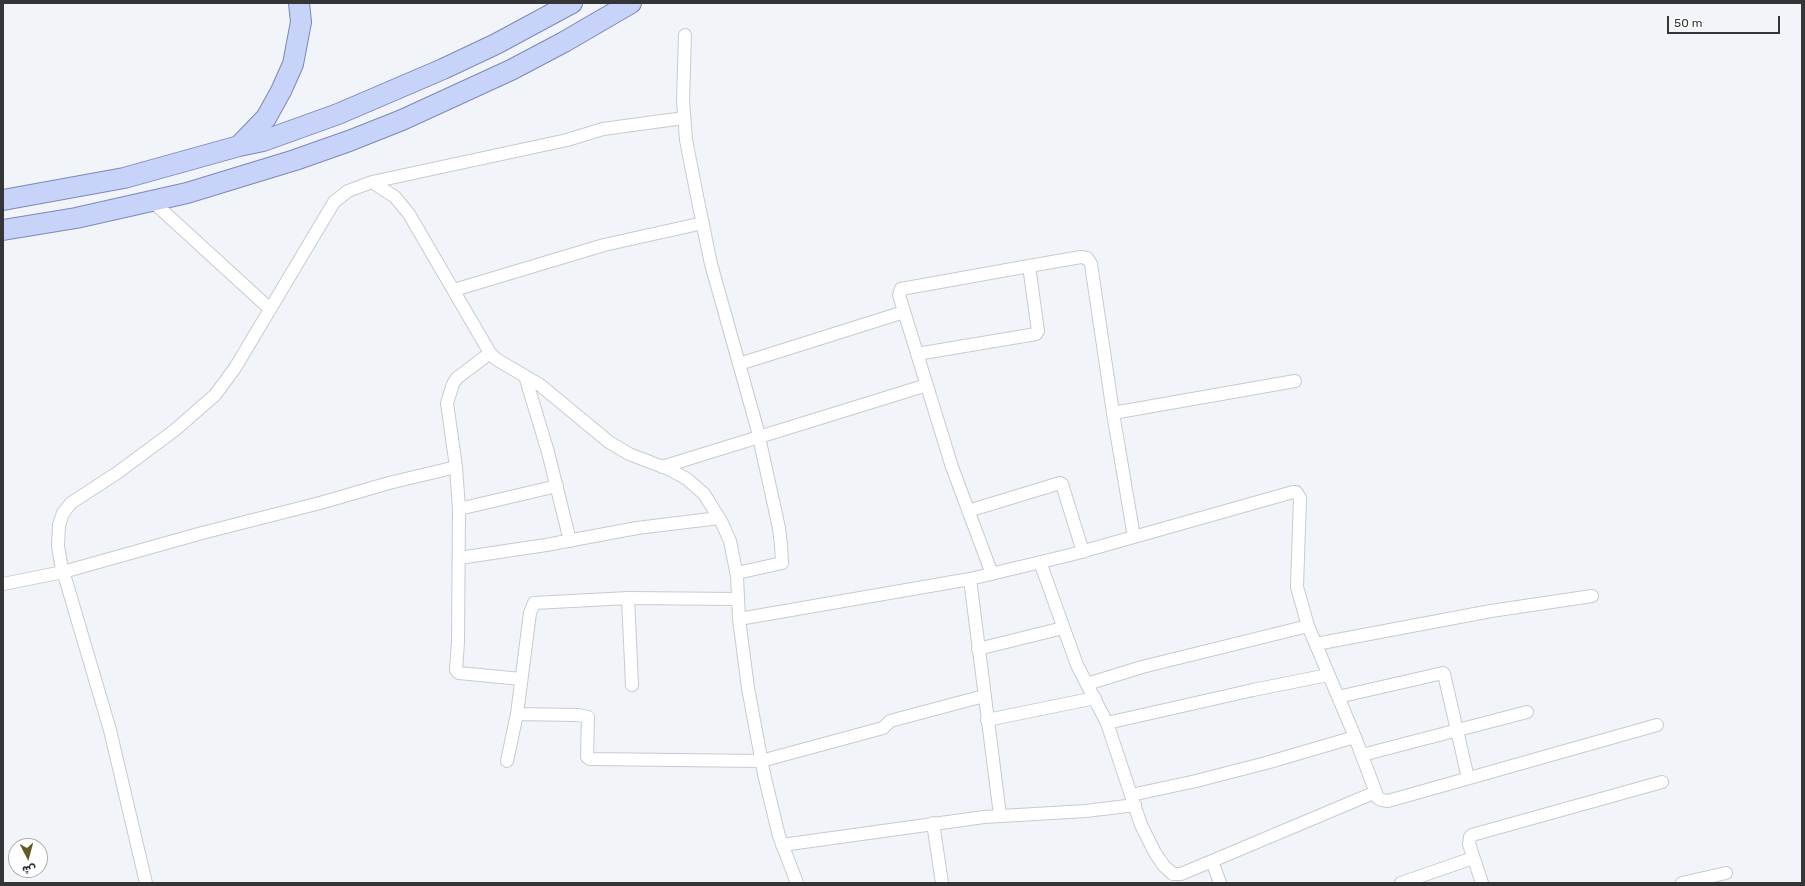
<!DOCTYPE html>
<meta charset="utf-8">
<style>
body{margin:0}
#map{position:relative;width:1805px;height:886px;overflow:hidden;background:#f1f5f9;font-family:Rubik,Vazirmatn,sans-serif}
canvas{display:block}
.frame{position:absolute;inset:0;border:4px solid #343537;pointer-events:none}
.north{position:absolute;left:8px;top:838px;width:40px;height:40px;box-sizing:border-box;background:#fff;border:1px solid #aeaeaf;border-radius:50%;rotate:174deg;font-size:11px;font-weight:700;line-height:16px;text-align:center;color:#343537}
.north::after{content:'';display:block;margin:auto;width:14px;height:18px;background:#635a26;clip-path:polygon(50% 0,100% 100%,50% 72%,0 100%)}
.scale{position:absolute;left:1667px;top:16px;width:113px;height:18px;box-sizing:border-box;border:2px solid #343537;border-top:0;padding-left:5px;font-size:12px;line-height:14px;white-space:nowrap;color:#343537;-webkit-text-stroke:3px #fff;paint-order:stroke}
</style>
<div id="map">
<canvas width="1805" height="886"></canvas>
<div class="frame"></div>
<div class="north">ش</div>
<div class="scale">50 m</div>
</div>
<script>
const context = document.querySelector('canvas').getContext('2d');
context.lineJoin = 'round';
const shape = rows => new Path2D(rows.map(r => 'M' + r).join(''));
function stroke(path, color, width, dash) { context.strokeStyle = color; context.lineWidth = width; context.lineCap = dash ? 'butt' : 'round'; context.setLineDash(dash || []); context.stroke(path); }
const street = shape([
 [685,35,683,100,686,140,697,196,711,264,757,428,779,528,781,545,782,563,737,573],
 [372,182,395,197,409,214,490,353,496,359,540,385,609,442,629,454,671,470,687,479,704,494,721,521,730,541,737,576,739,619,748,688,764,774,779,836,797,883],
 [152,201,270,309],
 [454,290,604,245,703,223],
 [490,353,457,378,453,384,447,403,456,467,459,509,458,642,456,670,459,673,521,679],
 [917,354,1036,334,1038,331,1029,266],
 [739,364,904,312],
 [525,376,548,452,570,541],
 [1113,413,1295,381],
 [662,467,927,385],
 [459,509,557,486],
 [968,511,1060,483,1062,484,1083,552],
 [459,558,546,545,637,528,719,518],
 [1040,562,1077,665,1107,723,1141,825,1155,853,1164,866,1173,874,1181,874,1212,861,1376,792],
 [992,574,952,467,899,295,901,289,1029,266,1081,257,1087,258,1091,264,1113,413,1134,537],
 [970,579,1000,815],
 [3,584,63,572,202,533,320,503,389,483,456,467],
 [628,598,632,685],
 [739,619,970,579,1070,555,1293,492,1296,492,1300,498,1297,587,1308,626,1353,732,1378,798,1381,800,1388,801,1657,725],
 [1316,644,1491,611,1592,596],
 [978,649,1063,628],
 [1087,684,1142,667,1308,626],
 [1338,697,1443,673,1444,674,1468,778],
 [517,714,578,715,588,717,587,757,590,759,761,761,883,728,890,721,984,696],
 [987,720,1095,698],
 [1107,723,1253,690,1328,675],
 [1362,755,1527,712],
 [507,761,517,714,530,613,534,603,628,598,738,599],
 [1131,795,1196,781,1266,763,1355,737],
 [933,823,942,883],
 [782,845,984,817,1086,811,1135,805],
 [1212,861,1220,883],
 [146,883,110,730,61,564,58,546,59,525,63,513,71,503,117,473,175,430,215,395,235,368,334,202,348,191,372,182,567,140,603,129,684,118],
 [1401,883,1473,858],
 [1482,883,1469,844,1470,837,1472,835,1662,782],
 [1682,883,1726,873]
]);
const primary = shape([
 [239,146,266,118,281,91,293,64,301,22,299,3],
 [3,200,124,178,239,146,263,141,338,114,443,69,496,44,572,3],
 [3,230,76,218,187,193,295,160,349,141,402,120,511,70,564,42,631,3]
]);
stroke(street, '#c7cbcf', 14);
stroke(primary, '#7d88b4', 22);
stroke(street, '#fff', 12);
stroke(primary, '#c8d3fa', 20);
</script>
